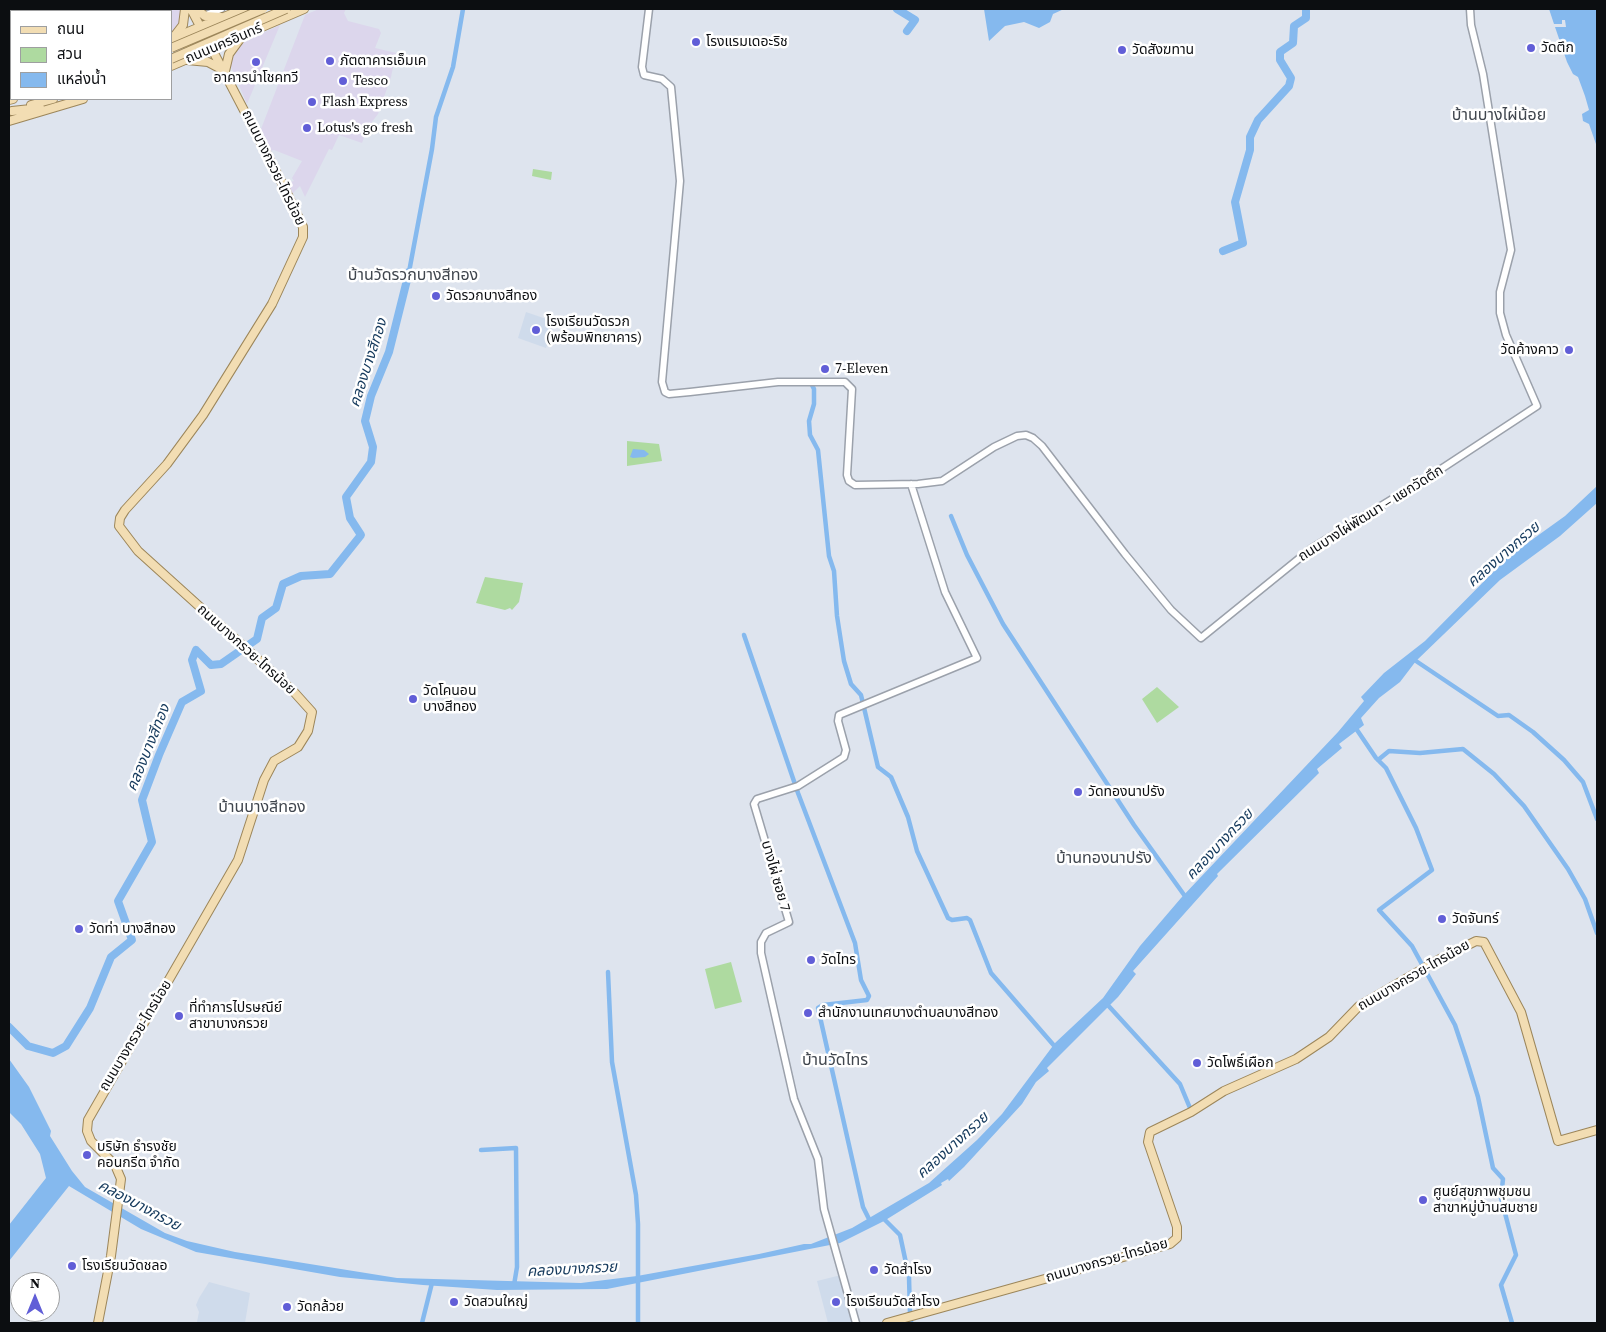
<!DOCTYPE html>
<meta charset="utf-8">
<style>
body{margin:0}
#map{position:relative;width:1606px;height:1332px;overflow:hidden;background:#dee4ee;font-family:"Source Serif 4","Noto Sans Thai",serif}
canvas{display:block}
.frame{position:absolute;inset:0;border:10px solid #0c0e11;pointer-events:none}
.legend{position:absolute;left:10px;top:10px;width:162px;height:90px;box-sizing:border-box;background:#fff;border:1px solid #9e9fa0;margin:0;padding:6px 9px;list-style:none;font-size:15px;color:#0c0e11}
.legend li{display:flex;align-items:center;gap:10px;height:25px}
.legend b{width:25px;border:1px solid #9e9fa0}
.north{position:absolute;left:10px;top:1272px;width:50px;height:50px;box-sizing:border-box;background:#fff;border:1px solid #9e9fa0;border-radius:50%;rotate:0deg;font-size:14px;font-weight:700;line-height:20px;text-align:center;color:#0c0e11}
.north::after{content:'';display:block;margin:auto;width:18px;height:22px;background:#615ed7;clip-path:polygon(50% 0,100% 100%,50% 72%,0 100%)}
</style>
<div id="map">
<canvas width="1606" height="1332"></canvas>
<div class="frame"></div>
<ul class="legend">
<li><b style="height:6px;background:#f2ddb3"></b>ถนน</li>
<li><b style="height:14px;background:#aedaa0"></b>สวน</li>
<li><b style="height:14px;background:#85b9ee"></b>แหล่งน้ำ</li>
</ul>
<div class="north">N</div>
</div>
<script>
const context = document.querySelector('canvas').getContext('2d');
context.lineJoin = 'round';
function paint(path, color) { context.fillStyle = color; context.fill(path, 'evenodd'); }
const shape = rows => new Path2D(rows.map(r => 'M' + r).join(''));
function stroke(path, color, width, dash) { context.strokeStyle = color; context.lineWidth = width; context.lineCap = dash ? 'butt' : 'round'; context.setLineDash(dash || []); context.stroke(path); }
function label(font, color, halo, rows, align = 'center') {
  context.font = font + ' "Source Serif 4","Noto Sans Thai",serif'; context.lineWidth = 5; context.setLineDash([]); context.textBaseline = 'middle'; context.strokeStyle = halo; context.fillStyle = color; for (const [text, x, y, turn = 0] of rows) {
    context.save(); context.translate(x, y); context.rotate((+turn || 0) * Math.PI / 180); context.textAlign = isNaN(turn) ? turn : align; if (halo) context.strokeText(text, 0, 0); context.fillText(text, 0, 0); context.restore();
  }
}
const commercial = shape([
 [149,9,181,9,181,22,171,33,171,11,146,11],
 [319,9,346,9,344,13,348,21,379,29,381,33,375,48,396,53,391,77,378,114,368,127,362,143,339,135,332,150,329,149,305,197,300,186,291,195,286,183,294,181,292,178,302,161,274,150,270,151,261,129,305,15],
 [280,25,247,104,231,67,231,53,240,44]
]);
const built = shape([
 [526,312,555,322,546,348,518,338],
 [841,1275,854,1323,828,1323,817,1281],
 [209,1282,250,1293,245,1323,194,1323,197,1322,199,1312,196,1305,199,1298]
]);
const green = shape([
 [533,169,552,172,551,180,532,176],
 [627,441,659,444,662,461,627,466],
 [485,577,523,583,519,602,512,610,510,608,505,610,476,603],
 [1157,687,1179,707,1157,723,1142,699],
 [731,962,742,1002,715,1009,705,969]
]);
const water = shape([
 [984,9,1064,9,1053,14,1050,22,1039,28,1024,22,1005,26,989,41],
 [1549,9,1597,9,1597,147,1589,124,1583,121,1582,114,1589,110,1585,96,1578,77,1573,74,1567,62,1555,27,1566,27,1565,20,1562,20,1562,24,1554,24],
 [633,449,644,450,649,454,645,457,633,458,630,457],
 [1597,486,1597,503,1560,536,1500,580,1416,661,1400,682,1379,698,1361,718,1364,725,1339,744,1342,748,1317,769,1319,773,1217,874,1218,876,1133,971,1136,974,1118,997,1047,1068,1049,1071,1036,1082,1022,1104,964,1167,949,1181,948,1179,941,1183,942,1185,884,1221,840,1243,607,1289,497,1290,423,1285,340,1277,196,1252,141,1229,69,1186,9,1261,9,1225,46,1178,40,1154,21,1124,9,1112,9,1059,29,1087,51,1131,50,1136,72,1171,85,1187,165,1233,187,1241,235,1252,397,1278,581,1283,637,1276,759,1254,804,1244,811,1244,852,1228,929,1183,977,1140,1002,1114,1055,1043,1103,998,1140,946,1181,898,1338,732,1364,701,1361,697,1384,673,1425,641,1508,557,1565,516]
]);
const canal = shape([
 [409,272,432,149,436,117,453,67,463,9],
 [811,383,814,389,814,404,809,421,810,435,818,450,829,556,834,571,837,616,844,661,851,684,861,695,878,767,891,777,908,817,917,851,948,918,952,920,967,918,970,920,991,973,1057,1049],
 [951,516,967,555,1003,624,1134,825,1187,899],
 [744,635,798,793,855,943,861,980,869,996,867,1000,823,1005,818,1008,863,1207,871,1223],
 [1413,659,1498,716,1509,715,1533,732,1564,760,1583,782,1597,819],
 [1355,727,1376,758,1386,768,1416,828,1432,870,1379,910,1412,946,1455,1025,1466,1058,1478,1097,1493,1168,1503,1179,1501,1198,1516,1255,1501,1285,1512,1323],
 [1378,760,1389,751,1420,753,1463,749,1494,774,1524,806,1568,869,1585,899,1597,933],
 [608,972,612,1062,636,1195,638,1224,638,1323],
 [1105,1002,1180,1084,1190,1108],
 [481,1150,516,1148,517,1267,514,1285],
 [882,1217,900,1235,909,1277,910,1314],
 [911,1321,911,1323],
 [422,1323,432,1283]
]);
const river = shape([
 [897,9,915,20,907,31],
 [1223,251,1243,243,1235,202,1250,150,1250,137,1258,120,1289,86,1291,78,1280,60,1280,52,1293,43,1294,26,1306,18,1306,9],
 [9,1027,28,1046,53,1053,66,1046,90,1008,111,957,132,940,118,901,152,842,142,800,159,755,182,702,201,691,192,660,196,650,211,665,221,664,257,639,262,618,276,608,283,584,301,576,330,574,361,535,350,518,346,497,371,462,373,447,365,421,371,396,389,352,409,272]
]);
const minor = shape([
 [649,9,642,67,644,75,662,79,671,87,680,181,662,382,665,392,669,394,690,392,778,382,845,382,852,389,847,475,849,481,855,485,918,484,942,481,994,447,1017,436,1026,435,1033,438,1042,446,1125,554,1171,610,1201,638,1312,548,1438,471,1537,406,1506,335,1500,313,1500,292,1511,250,1483,74,1471,25,1470,9],
 [206,15,221,9],
 [856,1323,824,1209,818,1159,794,1099,761,953,761,942,766,933,789,922,754,804,757,799,798,786,844,757,846,750,838,721,839,715,977,658,945,592,911,484]
]);
const major = shape([
 [196,9,205,16,221,17],
 [173,38,183,25,185,9],
 [171,39,243,9],
 [181,40,186,43,190,49,187,60,208,62,225,71],
 [171,66,304,9],
 [225,71,229,54,240,39],
 [9,93,11,93],
 [9,100,13,99],
 [31,105,53,99],
 [12,111,40,108],
 [9,121,83,99],
 [98,1323,111,1256,121,1179,115,1165,91,1141,87,1131,88,1120,238,860,264,780,274,761,298,747,308,731,312,712,294,692,138,551,119,526,120,518,125,510,167,464,203,415,272,304,303,237,303,227,283,185,191,9],
 [887,1323,1170,1244,1177,1238,1177,1227,1148,1142,1150,1132,1191,1112,1224,1091,1296,1059,1329,1037,1359,1006,1438,960,1476,941,1484,942,1521,1012,1558,1141,1597,1130]
]);
const majorBridge = shape([
 [171,48,263,9],
 [171,59,286,9]
]);
const markers = [
 [696,42,5,"#615ed7"],
 [1531,48,5,"#615ed7"],
 [1122,50,5,"#615ed7"],
 [330,61,5,"#615ed7"],
 [256,62,5,"#615ed7"],
 [343,81,5,"#615ed7"],
 [312,102,5,"#615ed7"],
 [307,128,5,"#615ed7"],
 [436,296,5,"#615ed7"],
 [536,330,5,"#615ed7"],
 [1569,350,5,"#615ed7"],
 [825,369,5,"#615ed7"],
 [413,699,5,"#615ed7"],
 [1078,792,5,"#615ed7"],
 [1442,919,5,"#615ed7"],
 [79,929,5,"#615ed7"],
 [811,960,5,"#615ed7"],
 [808,1013,5,"#615ed7"],
 [179,1016,5,"#615ed7"],
 [1197,1063,5,"#615ed7"],
 [87,1155,5,"#615ed7"],
 [1423,1200,5,"#615ed7"],
 [72,1266,5,"#615ed7"],
 [874,1270,5,"#615ed7"],
 [454,1302,5,"#615ed7"],
 [836,1302,5,"#615ed7"],
 [287,1307,5,"#615ed7"]
];
const poiNames = [
 ["โรงแรมเดอะริช",706,42],
 ["วัดตึก",1541,48],
 ["วัดสังฆทาน",1132,50],
 ["ภัตตาคารเอ็มเค",340,61],
 ["อาคารนำโชคทวี",256,78,"center"],
 ["Tesco",353,81],
 ["Flash Express",322,102],
 ["Lotus's go fresh",317,128],
 ["วัดรวกบางสีทอง",446,296],
 ["โรงเรียนวัดรวก",546,322],
 ["(พร้อมพิทยาคาร)",546,338],
 ["วัดค้างคาว",1559,350,"right"],
 ["7-Eleven",835,369],
 ["วัดโคนอน",423,691],
 ["บางสีทอง",423,707],
 ["วัดทองนาปรัง",1088,792],
 ["วัดจันทร์",1452,919],
 ["วัดท่า บางสีทอง",89,929],
 ["วัดไทร",821,960],
 ["ที่ทำการไปรษณีย์",189,1008],
 ["สาขาบางกรวย",189,1024],
 ["สำนักงานเทศบางตำบลบางสีทอง",818,1013],
 ["วัดโพธิ์เผือก",1207,1063],
 ["บริษัท ธำรงชัย",97,1147],
 ["คอนกรีต จำกัด",97,1163],
 ["ศูนย์สุขภาพชุมชน",1433,1192],
 ["สาขาหมู่บ้านสมชาย",1433,1208],
 ["โรงเรียนวัดชลอ",82,1266],
 ["วัดสําโรง",884,1270],
 ["วัดสวนใหญ่",464,1302],
 ["โรงเรียนวัดสำโรง",846,1302],
 ["วัดกล้วย",297,1307]
];
const streetNames = [
 ["ถนนนครอินทร์",224,44,-23],
 ["ถนนบางกรวย-ไทรน้อย",273,168,64],
 ["ถนนบางไผ่พัฒนา – แยกวัดตึก",1371,514,-32],
 ["ถนนบางกรวย-ไทรน้อย",246,650,42],
 ["บางไผ่ ซอย 7",775,876,74],
 ["ถนนบางกรวย-ไทรน้อย",1414,976,-30],
 ["ถนนบางกรวย-ไทรน้อย",136,1036,-59],
 ["ถนนบางกรวย-ไทรน้อย",1107,1261,-16]
];
const waterNames = [
 ["คลองบางสีทอง",369,363,-72],
 ["คลองบางกรวย",1504,555,-41],
 ["คลองบางสีทอง",149,748,-68],
 ["คลองบางกรวย",1220,845,-47],
 ["คลองบางกรวย",953,1146,-42],
 ["คลองบางกรวย",139,1206,28],
 ["คลองบางกรวย",572,1270,-3]
];
const quarterNames = [
 ["บ้านบางไผ่น้อย",1499,116],
 ["บ้านวัดรวกบางสีทอง",413,276],
 ["บ้านบางสีทอง",262,808],
 ["บ้านทองนาปรัง",1104,859],
 ["บ้านวัดไทร",835,1061]
];
paint(commercial, '#dcd6ec');
paint(built, '#cfdbeb');
paint(green, '#aedaa0');
paint(water, '#85b9ee');
stroke(canal, '#85b9ee', 4.5);
stroke(river, '#85b9ee', 8);
stroke(minor, '#9ba1ab', 9);
stroke(major, '#9c865a', 10);
stroke(minor, '#fff', 6);
stroke(major, '#f2ddb3', 8);
stroke(majorBridge, '#9c865a', 10, []);
stroke(majorBridge, '#f2ddb3', 8);
for (const [x, y, r, color] of markers) { const dot = new Path2D(); dot.arc(x, y, r, 0, 2 * Math.PI); context.fillStyle = color; context.fill(dot); stroke(dot, '#fff', 2); }
label('14px', '#0c0e11', '#fff', poiNames, 'left');
label('14px', '#0c0e11', '#fff', streetNames);
label('italic 15px', '#14395c', '#fff', waterNames);
label('16px', '#40464e', '#fff', quarterNames);
</script>
